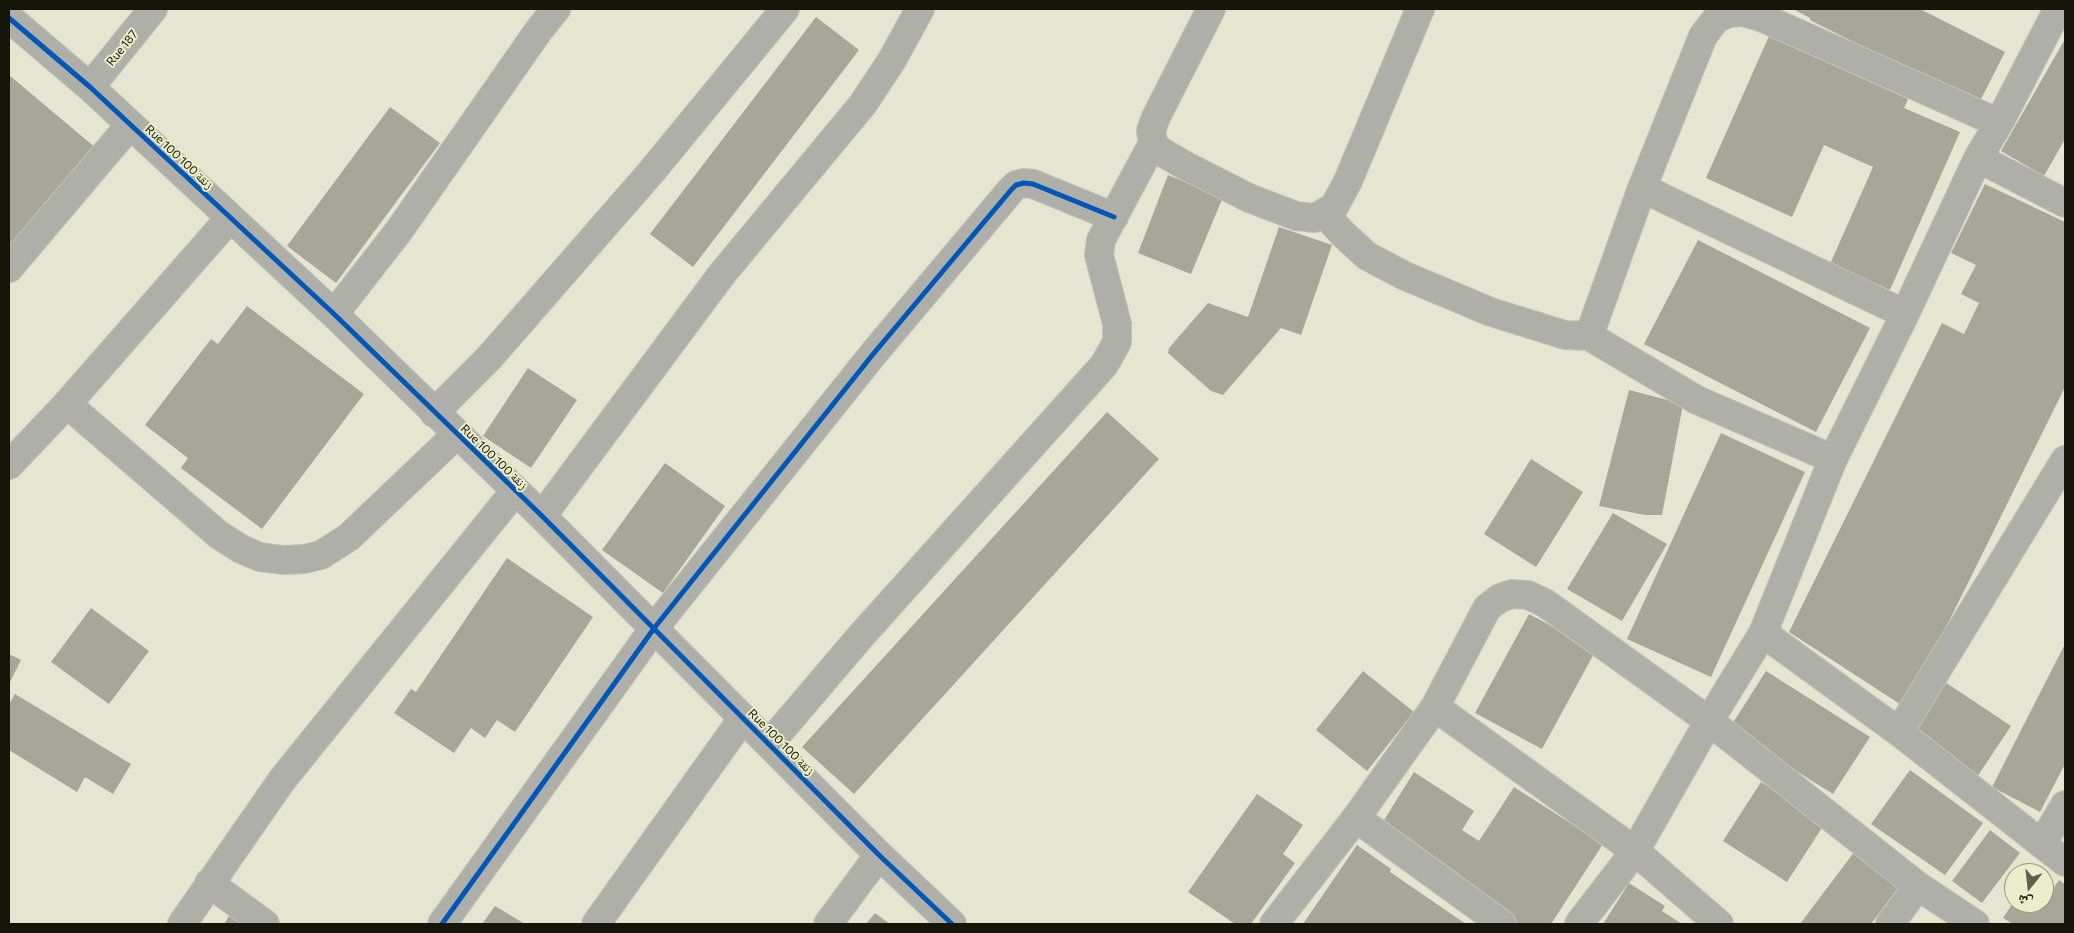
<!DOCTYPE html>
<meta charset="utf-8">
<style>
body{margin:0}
#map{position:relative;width:2074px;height:933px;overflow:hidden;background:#e4e6d2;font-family:Commissioner,"Noto Naskh Arabic",sans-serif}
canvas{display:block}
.frame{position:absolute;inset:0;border:10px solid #151609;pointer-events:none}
.north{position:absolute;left:2004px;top:863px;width:50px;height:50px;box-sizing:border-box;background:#ebeeca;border:1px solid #95987d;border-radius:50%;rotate:196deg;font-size:14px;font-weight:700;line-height:20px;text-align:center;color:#151609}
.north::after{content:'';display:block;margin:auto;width:18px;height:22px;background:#5d5f4f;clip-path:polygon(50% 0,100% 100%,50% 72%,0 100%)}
</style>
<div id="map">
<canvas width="2074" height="933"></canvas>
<div class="frame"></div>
<div class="north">ش</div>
</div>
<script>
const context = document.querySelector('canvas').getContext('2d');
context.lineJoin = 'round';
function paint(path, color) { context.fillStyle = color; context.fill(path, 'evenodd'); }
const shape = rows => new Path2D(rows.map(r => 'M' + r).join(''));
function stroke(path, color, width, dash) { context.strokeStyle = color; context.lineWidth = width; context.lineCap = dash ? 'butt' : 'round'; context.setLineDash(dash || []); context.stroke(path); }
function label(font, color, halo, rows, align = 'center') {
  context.font = font + ' Commissioner,"Noto Naskh Arabic",sans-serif'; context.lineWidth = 4; context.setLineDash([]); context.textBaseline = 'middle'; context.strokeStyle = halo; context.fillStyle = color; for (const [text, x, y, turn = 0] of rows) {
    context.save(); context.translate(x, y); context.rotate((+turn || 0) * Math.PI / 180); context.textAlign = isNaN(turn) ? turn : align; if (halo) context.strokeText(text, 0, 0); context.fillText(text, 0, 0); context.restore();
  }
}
const building = shape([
 [1793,9,1920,9,2005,52,1978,105,1810,20,1810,18],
 [816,17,859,50,693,267,650,234],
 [1769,36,1908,99,1904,108,1960,132,1890,290,1830,264,1873,167,1824,145,1792,217,1706,178],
 [2065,39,2065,139,2044,176,2001,151],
 [9,75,97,149,9,254],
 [390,107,440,143,336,283,287,246],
 [1168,175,1223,197,1191,274,1138,253],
 [1985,184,2065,222,2065,387,1906,708,1789,632,1942,323,1964,334,1979,303,1961,294,1976,265,1951,253],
 [1279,227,1332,245,1301,335,1281,328,1223,395,1211,391,1168,353,1169,348,1208,303,1248,317],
 [1698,240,1870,328,1816,432,1644,344],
 [247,306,364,394,262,529,181,468,188,458,145,425,211,339,218,344],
 [528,368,577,400,531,468,483,436],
 [1629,390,1683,404,1662,515,1645,515,1599,506],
 [1107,412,1159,459,854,794,802,747],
 [1721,433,1805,472,1711,677,1627,639],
 [1531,459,1583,492,1536,567,1484,534],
 [665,463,725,506,663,593,602,550],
 [1613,513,1667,544,1622,621,1567,589],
 [507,558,593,617,515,732,497,720,485,738,471,728,454,753,394,713,411,689,416,692],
 [91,608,149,651,109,704,51,662],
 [1529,614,1596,650,1542,749,1475,713],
 [2065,644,2065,764,2040,812,1992,787],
 [9,654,21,660,9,684],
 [1363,671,1414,712,1367,771,1316,730],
 [1766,671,1870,737,1833,794,1729,729],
 [1945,682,2011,726,1977,777,1911,733],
 [15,694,131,764,113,794,85,777,77,792,9,750,9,704],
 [1910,770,1983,823,1945,875,1871,824],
 [1414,772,1474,811,1462,830,1479,841,1514,787,1603,844,1551,924,1519,924,1376,833],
 [1761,782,1825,823,1787,882,1723,841],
 [1257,794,1303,825,1283,854,1295,863,1251,924,1235,924,1188,892],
 [1990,830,2020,853,1982,903,1952,881],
 [1357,845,1391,869,1390,872,1466,924,1303,924],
 [1858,847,1904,880,1871,924,1800,924],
 [2059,880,2065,884,2065,924,2013,924,2003,918,2013,903,2044,903,2044,897,2047,898],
 [1629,883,1665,906,1662,911,1682,924,1603,924],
 [495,906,525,924,482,924],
 [875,913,890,924,866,924],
 [229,916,241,924,224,924]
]);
const minor = shape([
 [1211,9,1156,117,1151,131,1153,143,1160,151,1186,166,1249,198,1296,216,1315,218,1334,207,1348,181,1420,9],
 [9,18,90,87,334,314,542,516,879,855,952,924],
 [90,87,153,9],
 [1978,158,2065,203],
 [1642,188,1905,314],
 [1324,213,1342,233,1367,256,1405,276,1491,312,1565,335,1589,336,1642,188,1703,36,1716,19,1729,13,1743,12,1761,17,1999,123],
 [9,268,130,125],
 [334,314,398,232,539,30,556,9],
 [1589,336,1697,400,1833,459],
 [67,404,219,535,241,549,260,557,283,560,304,559,321,555,349,537,456,435],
 [434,413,489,358,652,171,785,9],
 [9,465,67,404,229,219],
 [542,516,722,274,863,104,892,60,920,9],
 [1763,633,1899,732,2065,862],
 [1435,707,1635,851,1719,924],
 [1899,732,2065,460],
 [769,744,860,637,1104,365,1117,342,1117,324,1099,255,1101,240,1153,143],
 [1356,818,1502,924],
 [2043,842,2065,805],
 [209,883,265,924],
 [182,924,282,780,515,491],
 [442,924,655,627,874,353,1011,190,1016,185,1024,183,1033,184,1114,217],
 [596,924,743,718],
 [828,924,879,855],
 [1274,924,1356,818,1435,707,1487,608,1500,598,1512,594,1528,595,1545,603,1709,721,1918,886,1975,924],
 [1579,924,1635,851,1709,721,1763,633,1833,459,1905,314,1978,158,1999,123,2058,9],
 [1890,924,1918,886]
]);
const cycleway = shape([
 [9,18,90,87,334,314,542,516,879,855,952,924],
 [442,924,655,627,874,353,1011,190,1016,185,1024,183,1033,184,1114,217]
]);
const streetNames = [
 ["Rue 187",122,48,-51],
 ["Rue 100 زنقة 100",179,157,43],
 ["Rue 100 زنقة 100",494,457,44],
 ["Rue 100 زنقة 100",781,742,45]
];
paint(building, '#a6a798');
stroke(minor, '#c1c3b4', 30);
stroke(minor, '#aeafa8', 28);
stroke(cycleway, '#0057b8', 5);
label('12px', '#151609', '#ebeeca', streetNames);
</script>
